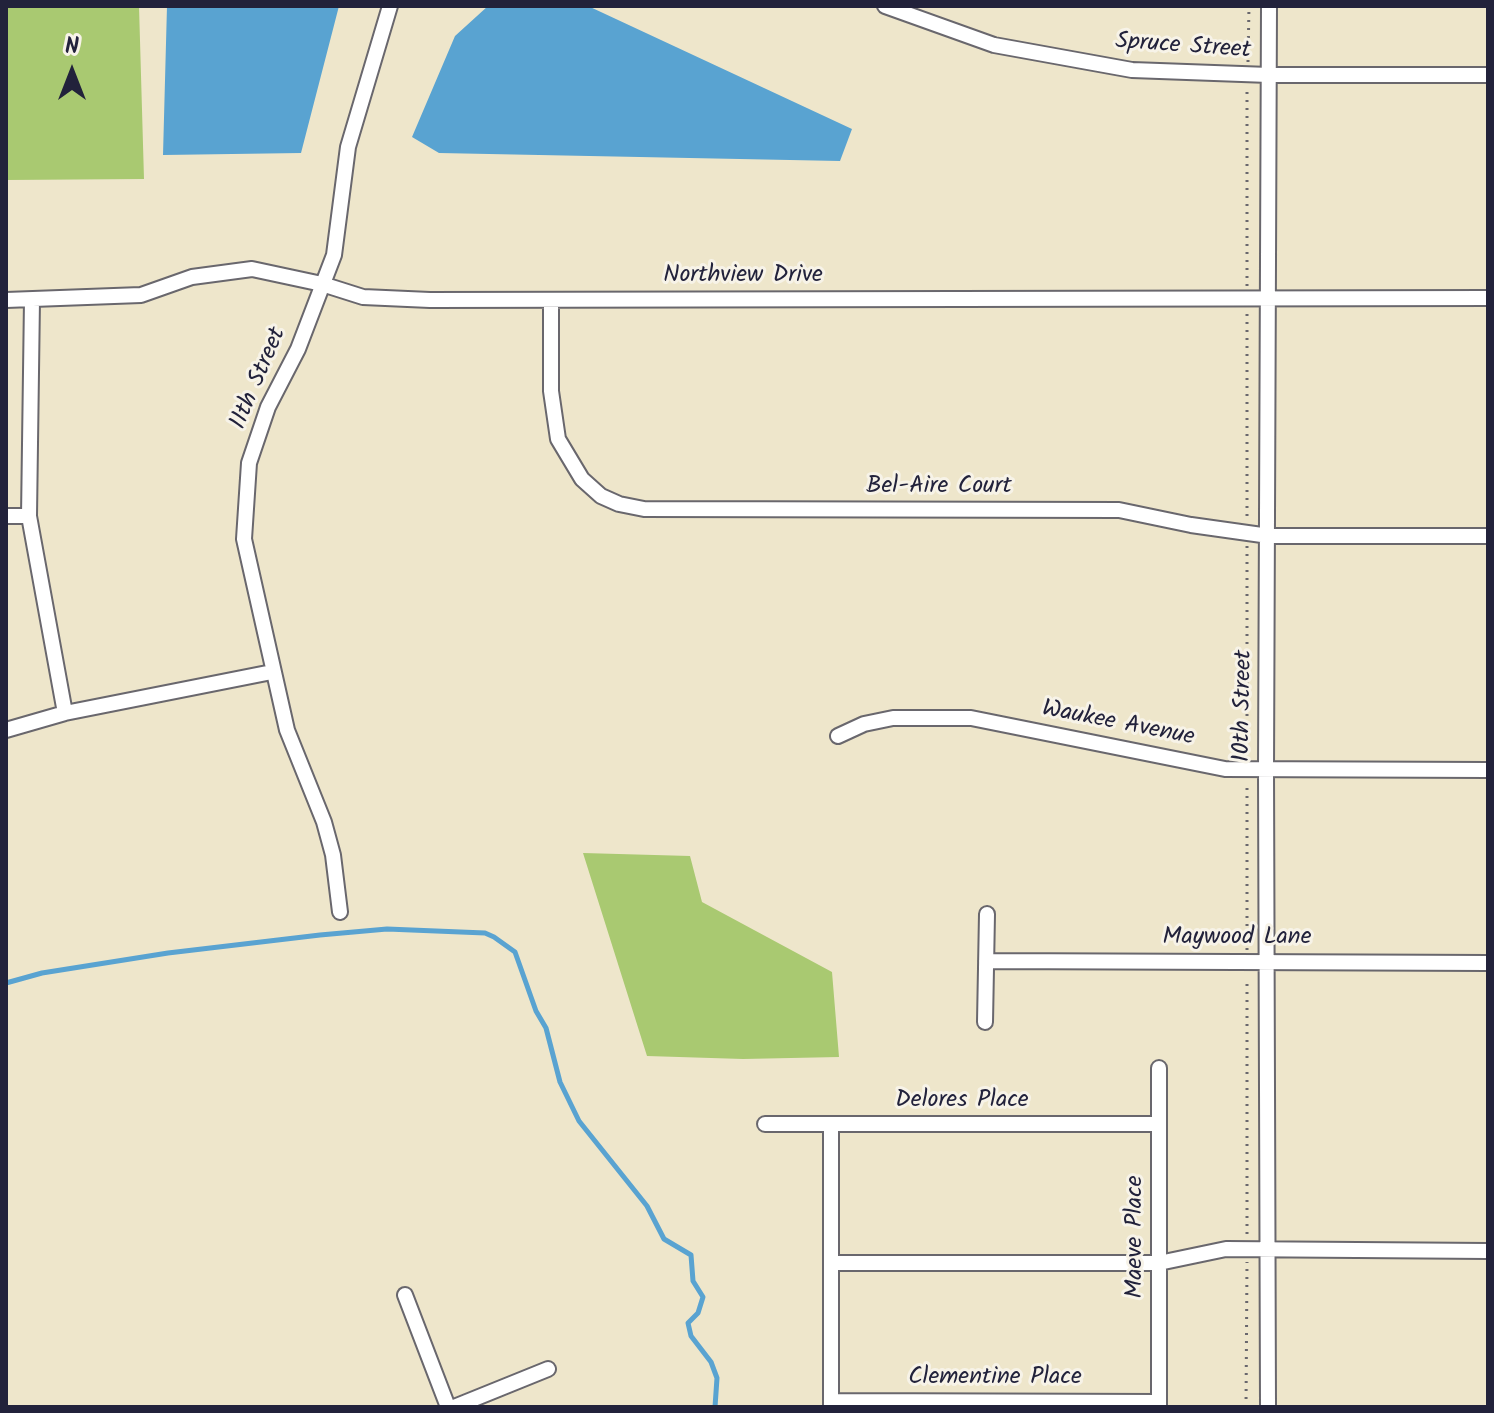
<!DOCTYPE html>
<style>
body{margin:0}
#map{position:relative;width:1494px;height:1413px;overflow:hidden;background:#eee6cb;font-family:Kalam,sans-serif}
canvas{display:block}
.frame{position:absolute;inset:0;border:8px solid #22223b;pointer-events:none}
.north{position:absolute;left:32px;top:32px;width:80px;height:80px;-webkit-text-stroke:6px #f7f3e8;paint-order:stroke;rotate:0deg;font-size:22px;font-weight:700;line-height:32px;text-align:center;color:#22223b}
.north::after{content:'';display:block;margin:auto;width:28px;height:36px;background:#22223b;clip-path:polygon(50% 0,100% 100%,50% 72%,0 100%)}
</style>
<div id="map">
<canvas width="1494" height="1413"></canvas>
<div class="frame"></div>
<div class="north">N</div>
</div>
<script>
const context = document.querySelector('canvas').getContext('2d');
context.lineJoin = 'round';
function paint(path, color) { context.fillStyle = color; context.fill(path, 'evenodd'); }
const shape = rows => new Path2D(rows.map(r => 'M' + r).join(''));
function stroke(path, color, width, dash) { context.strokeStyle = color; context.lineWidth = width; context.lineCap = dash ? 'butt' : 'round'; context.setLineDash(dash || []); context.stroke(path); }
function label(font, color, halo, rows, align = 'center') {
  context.font = font + ' Kalam,sans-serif'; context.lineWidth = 6; context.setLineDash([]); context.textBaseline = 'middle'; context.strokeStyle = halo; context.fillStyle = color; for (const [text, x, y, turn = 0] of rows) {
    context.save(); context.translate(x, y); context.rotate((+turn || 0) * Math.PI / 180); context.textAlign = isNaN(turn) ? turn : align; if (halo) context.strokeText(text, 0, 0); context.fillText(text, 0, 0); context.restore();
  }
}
const green = shape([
 [6,6,139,6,144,179,6,180],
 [583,853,690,856,702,902,832,972,839,1057,743,1059,647,1056]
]);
const water = shape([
 [167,6,339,6,301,153,163,155],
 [488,6,588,6,852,129,840,161,439,153,412,137,455,36]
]);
const stream = shape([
 [6,983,42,973,168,953,320,935,387,929,485,933,494,937,515,952,536,1011,546,1028,560,1082,579,1121,647,1206,664,1239,691,1255,693,1281,703,1297,698,1313,688,1323,691,1336,711,1362,717,1378,715,1407]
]);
const path = shape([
 [1248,62,1249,6],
 [1247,286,1247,90],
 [1247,314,1247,518],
 [1247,546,1247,754],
 [1247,950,1247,782],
 [1247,1234,1247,978],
 [1246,1407,1247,1262]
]);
const minor = shape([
 [885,6,994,45,1132,70,1269,75,1488,75],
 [6,300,141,295,192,277,252,269,322,284,363,297,430,300,1488,298],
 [32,300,29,516,65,713],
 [551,300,551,391,558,439,582,479,601,496,619,504,644,509,1119,510,1191,525,1269,536,1488,536],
 [6,516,29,516],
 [6,730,65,713,272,672],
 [838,736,864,724,893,718,971,718,1225,769,1488,770],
 [340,912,333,855,324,822,287,730,244,539,249,463,268,407,298,349,334,255,348,147,390,6],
 [986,961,1488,963],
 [985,1022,987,914],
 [1159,1068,1159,1407],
 [765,1124,1159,1124],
 [831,1263,1159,1263,1226,1249,1488,1251],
 [405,1295,448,1407],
 [831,1401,1159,1402],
 [454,1407,548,1369],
 [831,1407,831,1124],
 [1268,1407,1266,771,1269,6]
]);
const streetNames = [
 ["Spruce Street",1183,48,4],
 ["Northview Drive",743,277],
 ["11th Street",260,379,-67],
 ["Bel-Aire Court",939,488],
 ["10th Street",1245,706,-89],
 ["Waukee Avenue",1118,725,11],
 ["Maywood Lane",1237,939],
 ["Delores Place",962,1102],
 ["Maeve Place",1137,1237,-90],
 ["Clementine Place",995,1379]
];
paint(green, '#a9c971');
paint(water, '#59a3d1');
stroke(stream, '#59a3d1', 5);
stroke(minor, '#69676d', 18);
stroke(path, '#69676d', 3, [2, 6]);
stroke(minor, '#fff', 14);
label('24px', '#22223b', '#f7f3e8', streetNames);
</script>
